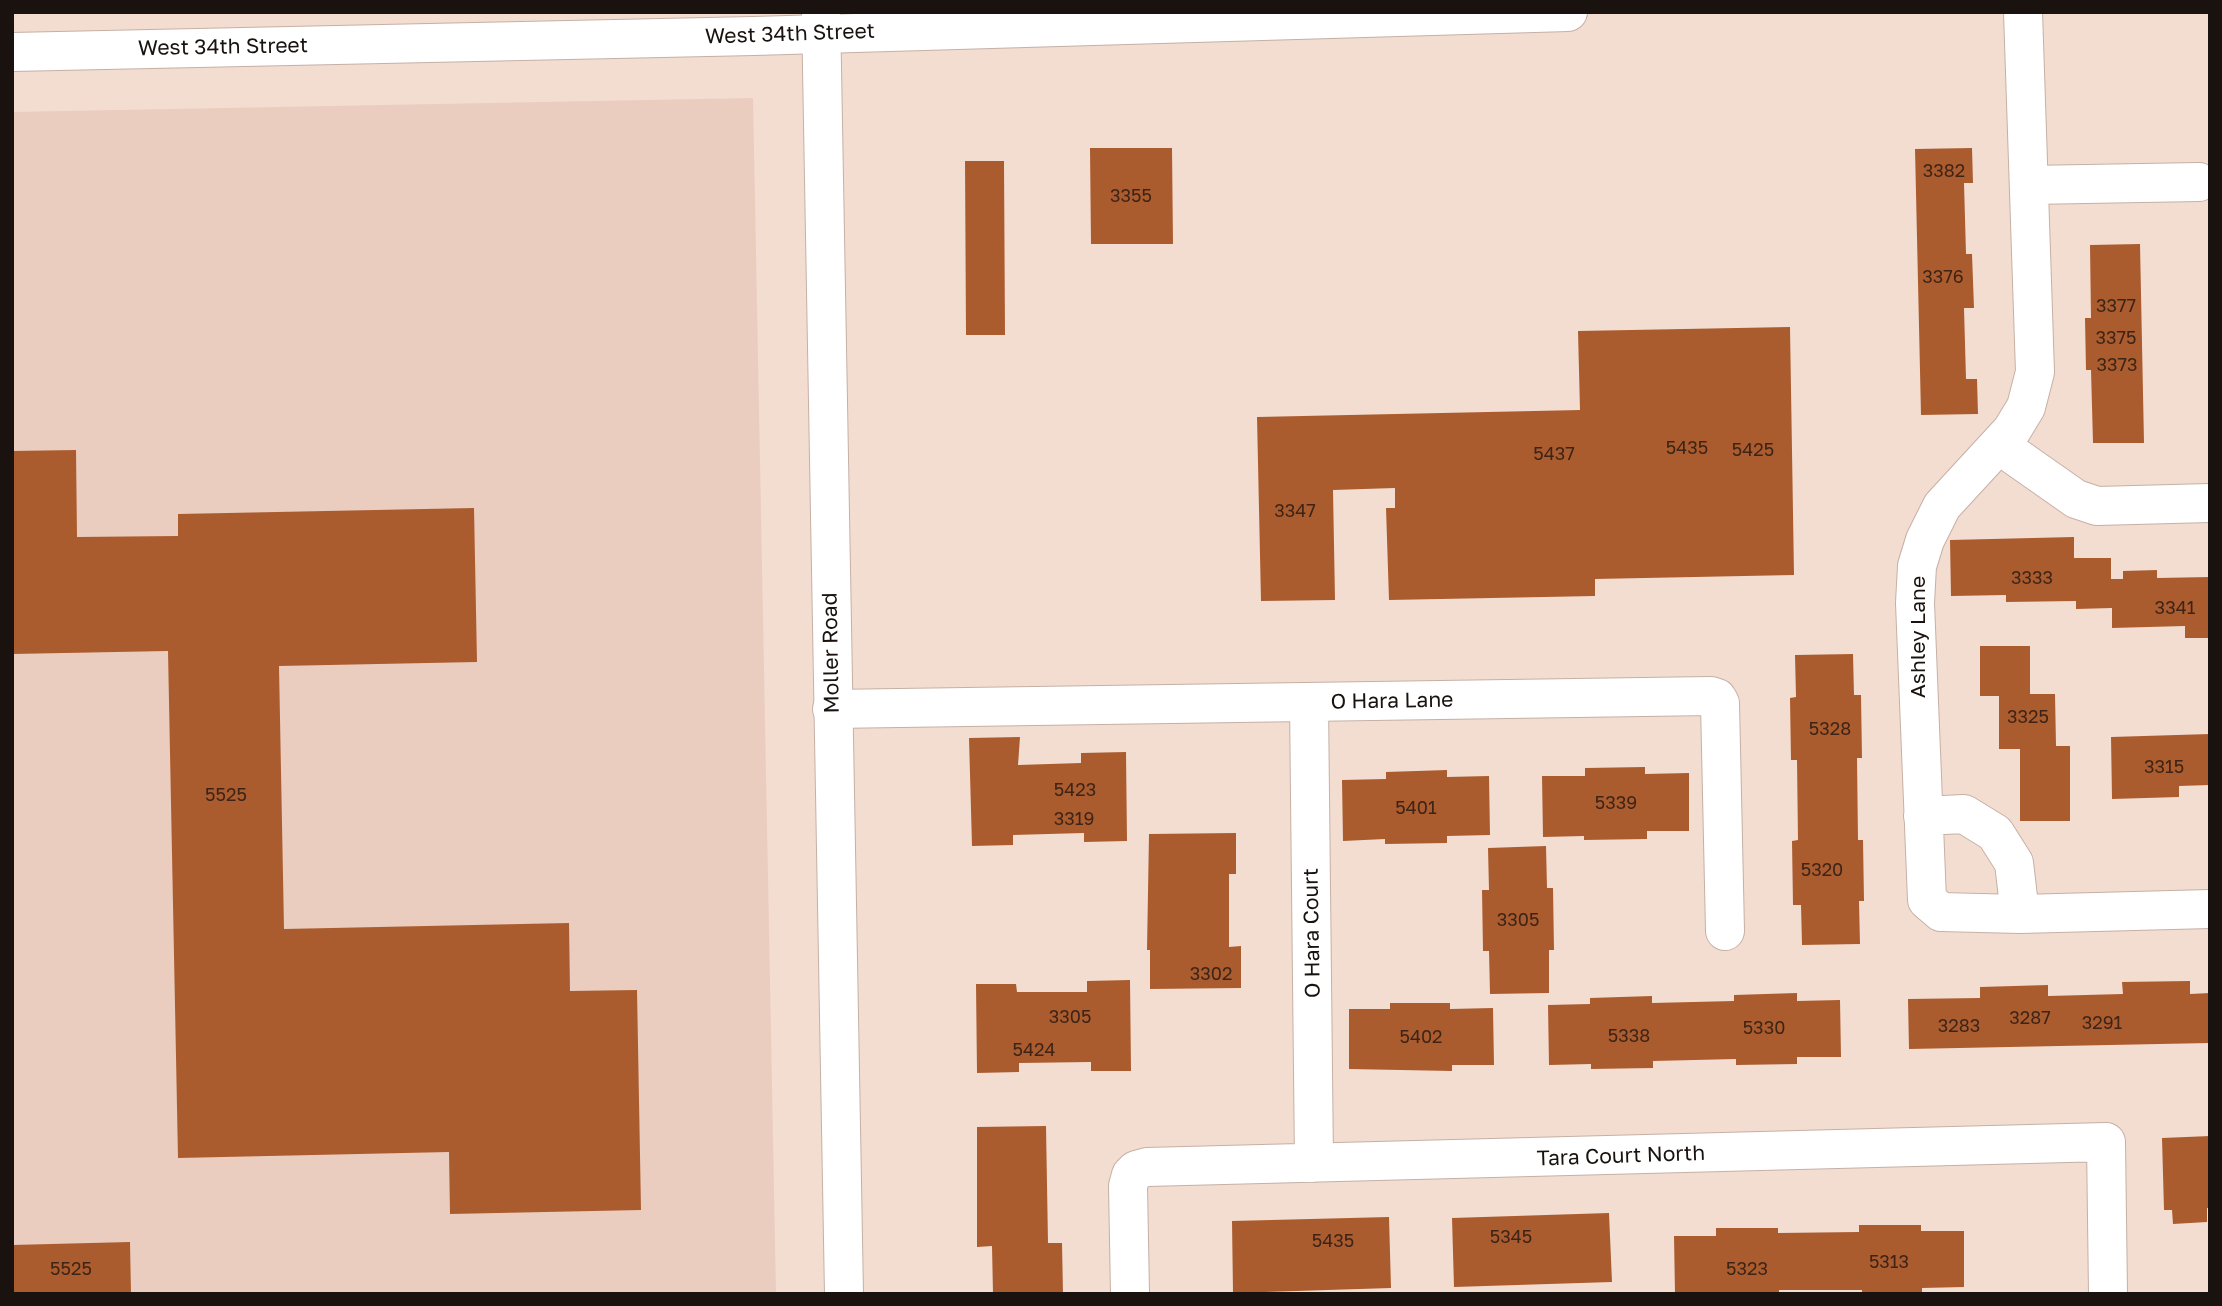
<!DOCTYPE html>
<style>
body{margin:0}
#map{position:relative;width:2222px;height:1306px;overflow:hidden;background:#f3ddd1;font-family:"Golos Text",sans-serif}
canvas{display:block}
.frame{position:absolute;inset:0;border:14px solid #19120e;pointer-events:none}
</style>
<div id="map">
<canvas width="2222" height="1306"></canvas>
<div class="frame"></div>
</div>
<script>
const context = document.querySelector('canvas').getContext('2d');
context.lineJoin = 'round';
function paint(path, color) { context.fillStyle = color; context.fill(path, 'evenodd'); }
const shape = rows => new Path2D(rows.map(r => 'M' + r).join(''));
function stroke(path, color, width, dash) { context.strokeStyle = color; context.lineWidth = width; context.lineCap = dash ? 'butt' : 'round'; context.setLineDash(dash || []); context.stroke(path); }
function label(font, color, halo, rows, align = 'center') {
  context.font = font + ' "Golos Text",sans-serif'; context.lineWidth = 6; context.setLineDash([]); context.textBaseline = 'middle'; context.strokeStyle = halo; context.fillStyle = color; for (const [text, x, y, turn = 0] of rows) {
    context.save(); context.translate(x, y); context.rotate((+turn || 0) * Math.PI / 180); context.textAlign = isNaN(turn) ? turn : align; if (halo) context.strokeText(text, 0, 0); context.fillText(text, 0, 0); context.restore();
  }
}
const built = shape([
 [753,98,776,1294,12,1294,12,112]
]);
const building = shape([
 [1090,148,1172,148,1173,244,1091,244],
 [1972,148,1973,183,1964,183,1966,254,1972,254,1974,308,1964,308,1966,379,1977,379,1978,414,1921,415,1915,149],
 [965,161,1004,161,1005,335,966,335],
 [2140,244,2144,443,2093,443,2091,370,2086,370,2085,318,2091,318,2090,245],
 [1790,327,1794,575,1595,579,1595,596,1389,600,1386,508,1395,508,1395,488,1333,490,1335,600,1261,601,1257,417,1580,410,1578,331],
 [76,450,77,537,178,536,178,514,474,508,477,662,279,666,284,929,569,923,570,991,637,990,641,1210,450,1214,449,1152,178,1158,168,651,12,654,12,451],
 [2074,537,2074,558,2111,558,2111,579,2123,579,2123,571,2157,570,2157,578,2210,577,2210,638,2185,638,2185,626,2112,628,2112,608,2076,609,2076,601,2006,602,2006,595,1951,596,1950,540],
 [1980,646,2030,646,2030,694,2055,694,2056,746,2070,746,2070,821,2020,821,2020,749,1999,749,1999,696,1980,696],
 [1853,654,1854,695,1861,695,1862,758,1857,758,1858,840,1863,840,1864,901,1859,901,1860,944,1802,945,1801,905,1793,905,1792,841,1798,840,1797,760,1791,760,1790,698,1796,697,1795,655],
 [2210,734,2210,785,2179,786,2179,797,2112,799,2111,737],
 [1020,737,1018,765,1081,763,1081,753,1126,752,1127,841,1084,842,1084,833,1013,835,1013,845,972,846,969,738],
 [1645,767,1645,774,1689,773,1689,831,1647,831,1647,839,1584,840,1584,836,1543,837,1542,776,1585,776,1585,768],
 [1447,770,1447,777,1489,776,1490,835,1447,836,1447,843,1385,844,1385,839,1343,841,1342,780,1386,779,1386,772],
 [1236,833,1236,874,1229,874,1229,947,1241,946,1241,988,1150,989,1150,950,1147,950,1149,834],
 [1546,846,1547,888,1553,888,1554,950,1549,950,1549,993,1490,994,1489,951,1483,951,1482,890,1489,890,1488,848],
 [1130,980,1131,1071,1091,1071,1091,1062,1019,1063,1019,1072,977,1073,976,984,1016,984,1017,992,1087,992,1087,981],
 [2190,981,2190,994,2210,993,2210,1043,1909,1049,1908,999,1980,998,1980,987,2048,985,2048,996,2123,994,2122,982],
 [1797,993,1797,1001,1840,1000,1841,1057,1797,1057,1797,1064,1736,1065,1736,1059,1653,1061,1653,1068,1591,1069,1591,1064,1549,1065,1548,1005,1590,1004,1590,998,1652,996,1652,1003,1734,1001,1734,995],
 [1390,1003,1450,1003,1450,1009,1493,1008,1494,1065,1452,1065,1452,1071,1349,1069,1349,1009,1390,1009],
 [1046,1126,1048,1243,1062,1243,1063,1294,993,1294,992,1246,977,1247,977,1127],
 [2210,1136,2210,1208,2207,1208,2207,1222,2173,1224,2172,1210,2164,1210,2162,1138],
 [1609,1213,1612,1282,1454,1287,1452,1218],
 [1389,1217,1391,1288,1233,1293,1232,1221],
 [1859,1225,1921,1225,1921,1231,1964,1231,1964,1287,1922,1288,1922,1294,1862,1294,1862,1290,1779,1290,1779,1294,1675,1294,1674,1236,1716,1236,1716,1228,1778,1228,1778,1233,1859,1232],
 [130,1242,131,1294,12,1294,12,1245]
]);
const minor = shape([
 [2023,12,2035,372,2026,407,2012,430,1942,506,1925,540,1917,566,1915,603,1927,900,1941,912,2020,914,2210,909],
 [2029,185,2199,182],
 [1999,445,2076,499,2097,506,2210,503],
 [1309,703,1314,1163],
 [832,709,1711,696,1717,698,1720,703,1725,931],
 [1923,816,1964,814,1995,833,2014,863,2020,914],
 [1130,1294,1128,1186,1131,1175,1136,1170,1147,1167,2106,1142,2108,1294]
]);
const tertiary = shape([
 [12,52,754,36,1568,12]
]);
const secondary = shape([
 [821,12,844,1294]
]);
const numberNames = [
 ["3382",1944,171],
 ["3355",1131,196],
 ["3376",1943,277],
 ["3377",2116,306],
 ["3375",2116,338],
 ["3373",2117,365],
 ["5435",1687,448],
 ["5425",1753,450],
 ["5437",1554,454],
 ["3347",1295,511],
 ["3333",2032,578],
 ["3341",2175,608],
 ["3325",2028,717],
 ["5328",1830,729],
 ["3315",2164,767],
 ["5423",1075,790],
 ["5525",226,795],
 ["5339",1616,803],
 ["5401",1416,808],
 ["3319",1074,819],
 ["5320",1822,870],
 ["3305",1518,920],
 ["3302",1211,974],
 ["3305",1070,1017],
 ["3287",2030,1018],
 ["3291",2102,1023],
 ["3283",1959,1026],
 ["5330",1764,1028],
 ["5338",1629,1036],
 ["5402",1421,1037],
 ["5424",1034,1050],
 ["5345",1511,1237],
 ["5435",1333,1241],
 ["5313",1889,1262],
 ["5525",71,1269],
 ["5323",1747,1269]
];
const streetNames = [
 ["West 34th Street",790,34,-2],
 ["West 34th Street",223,47,-1],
 ["Ashley Lane",1918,637,-90],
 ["Moller Road",831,653,-91],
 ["O Hara Lane",1392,701,-1],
 ["O Hara Court",1312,933,-91],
 ["Tara Court North",1621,1156,-2]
];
paint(built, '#eacdbe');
paint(building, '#ab5c2f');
stroke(minor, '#c6b0a6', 40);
stroke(tertiary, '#c6b0a6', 40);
stroke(secondary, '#c6b0a6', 40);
stroke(minor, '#fff', 38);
stroke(tertiary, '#fff', 38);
stroke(secondary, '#fff', 38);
label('18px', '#3e2416', null, numberNames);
label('21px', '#19120e', '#fff', streetNames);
</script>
